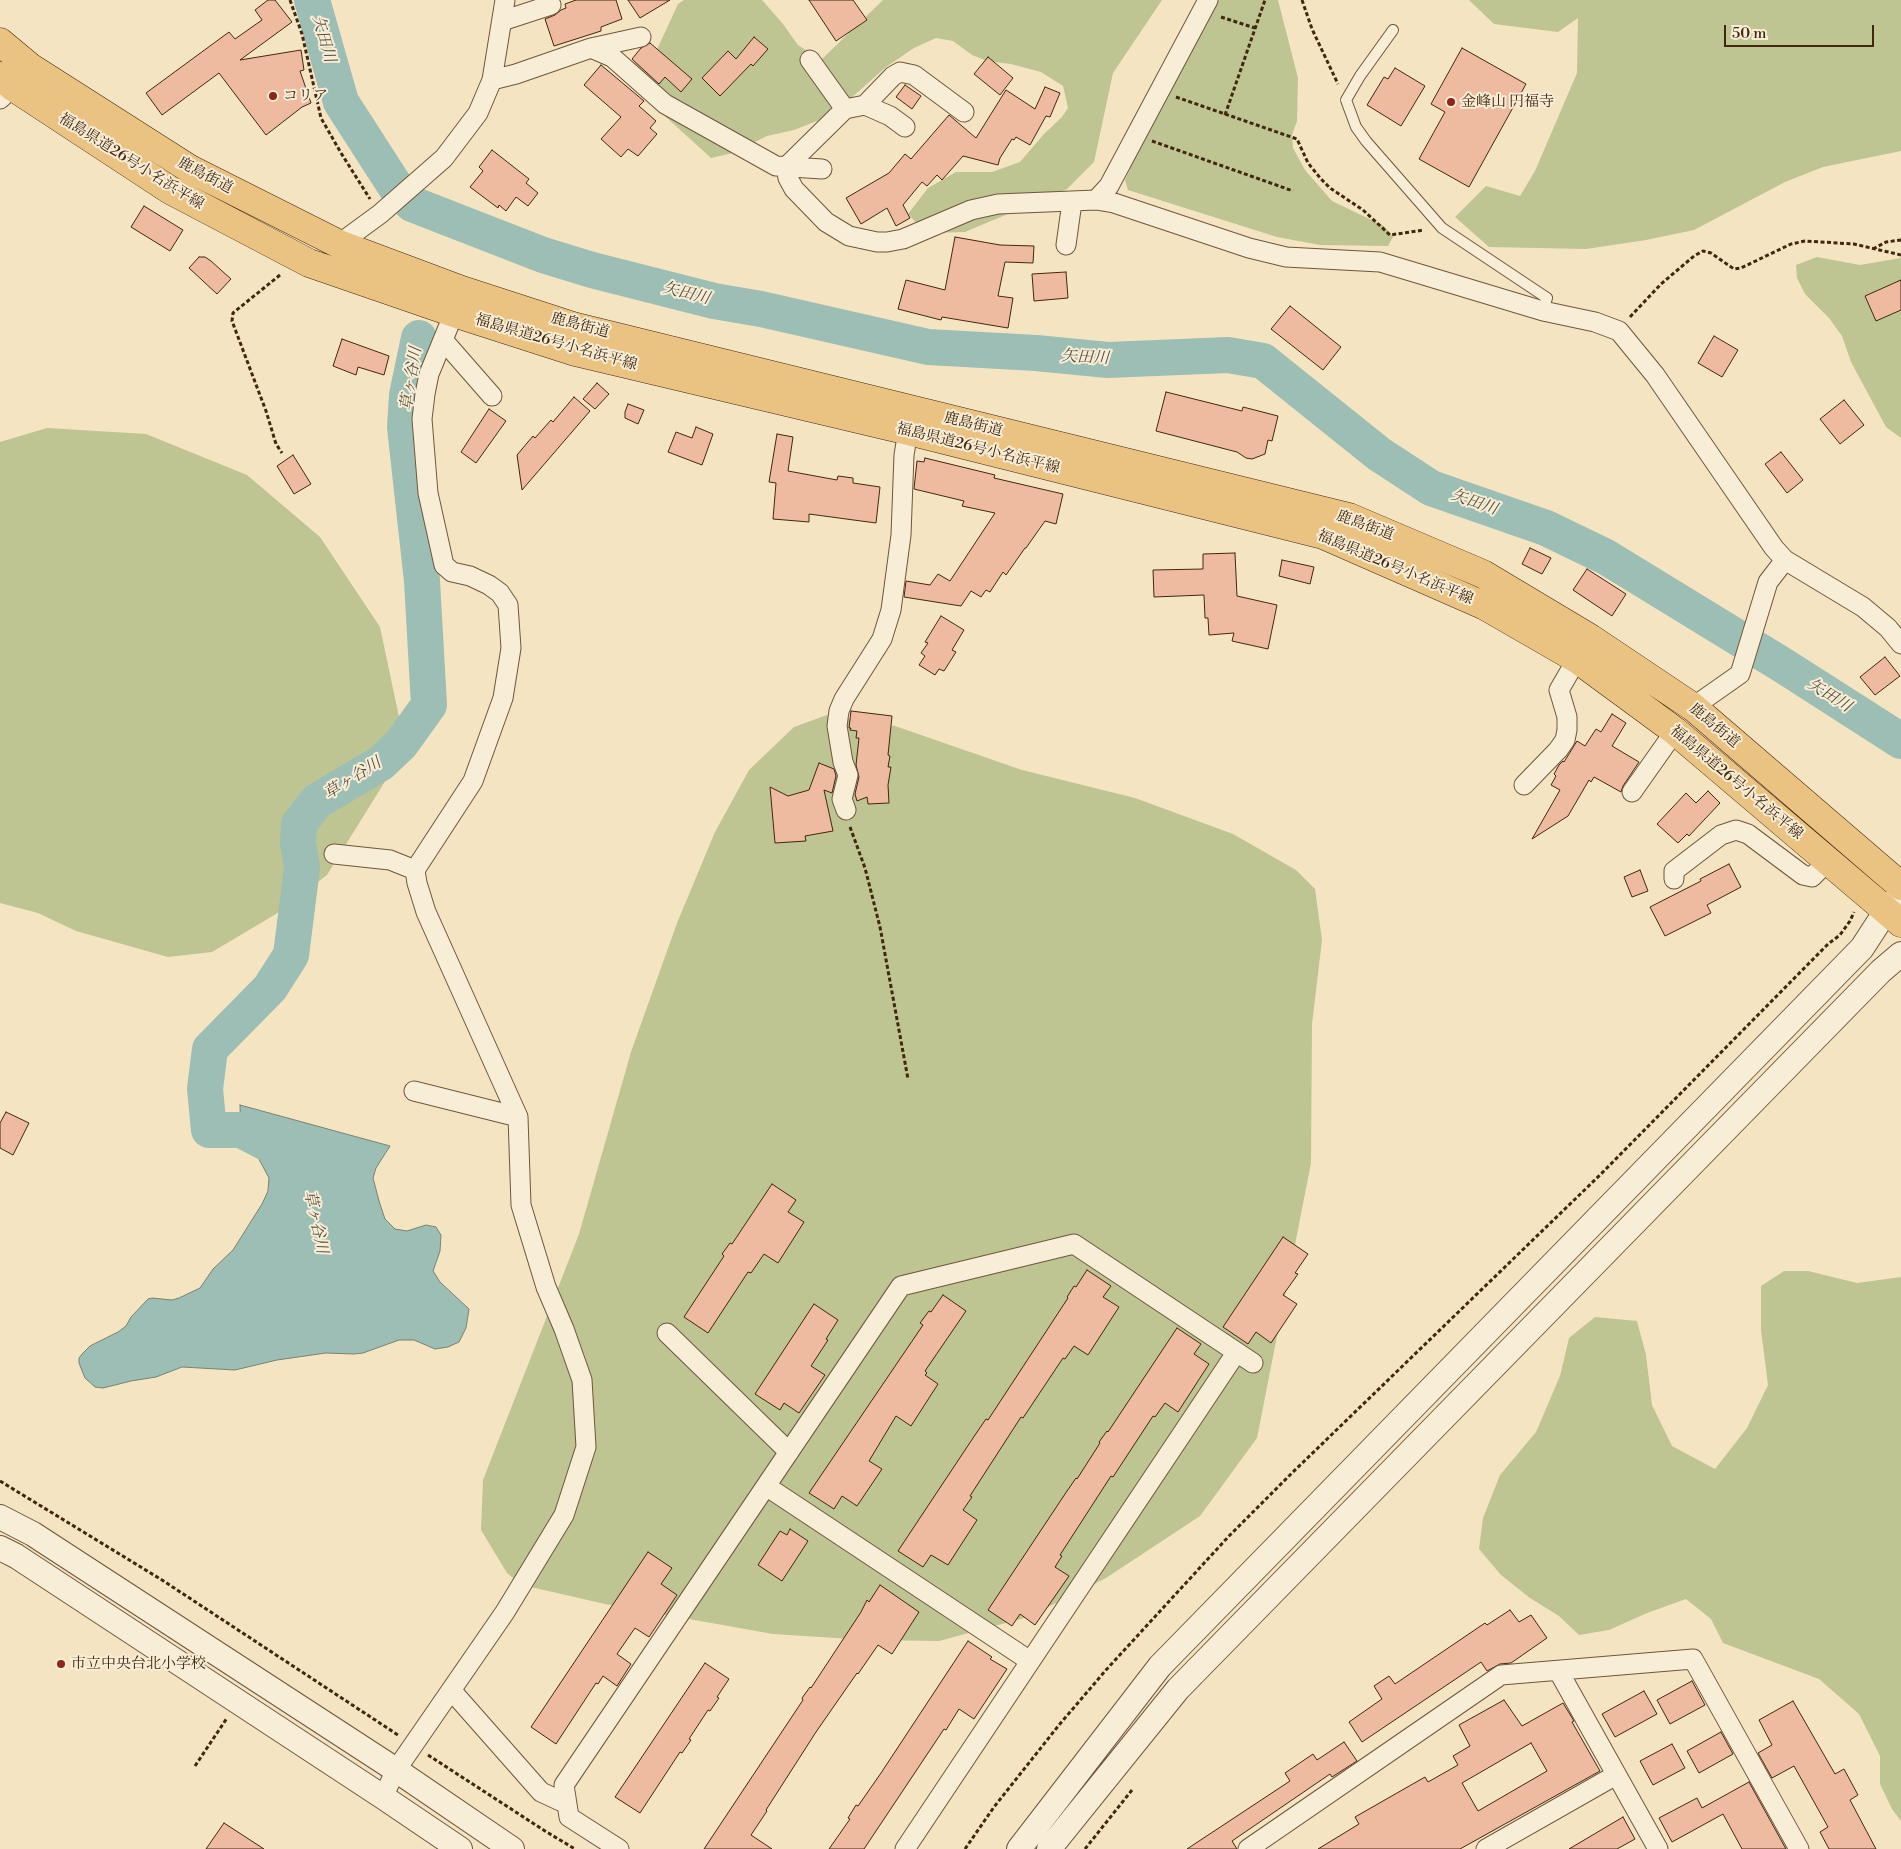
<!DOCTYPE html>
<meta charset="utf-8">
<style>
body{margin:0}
#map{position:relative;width:1901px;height:1849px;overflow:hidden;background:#f5e4c2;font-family:"Libre Bodoni",serif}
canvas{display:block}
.scale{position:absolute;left:1724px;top:25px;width:150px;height:22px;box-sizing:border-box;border:2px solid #42270f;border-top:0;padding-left:6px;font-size:15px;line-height:18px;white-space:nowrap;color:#42270f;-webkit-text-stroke:4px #f8edd7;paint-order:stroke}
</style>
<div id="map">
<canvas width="1901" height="1849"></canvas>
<div class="scale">50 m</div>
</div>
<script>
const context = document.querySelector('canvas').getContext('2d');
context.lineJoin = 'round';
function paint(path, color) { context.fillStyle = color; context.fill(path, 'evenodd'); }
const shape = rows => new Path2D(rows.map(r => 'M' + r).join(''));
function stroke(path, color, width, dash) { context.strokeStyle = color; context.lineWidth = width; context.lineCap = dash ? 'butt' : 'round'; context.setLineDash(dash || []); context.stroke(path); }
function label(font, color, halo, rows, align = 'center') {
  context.font = font + ' "Libre Bodoni","Noto Serif JP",serif'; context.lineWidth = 4; context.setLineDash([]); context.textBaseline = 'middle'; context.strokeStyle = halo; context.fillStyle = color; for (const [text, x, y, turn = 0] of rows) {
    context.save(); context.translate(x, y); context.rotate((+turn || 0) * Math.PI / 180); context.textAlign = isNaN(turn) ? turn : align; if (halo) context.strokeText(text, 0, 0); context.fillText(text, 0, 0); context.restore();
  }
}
const green = shape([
 [684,0,762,0,783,24,798,45,821,60,883,0,1162,0,1113,73,1094,162,1067,189,965,232,926,233,908,214,928,188,956,172,992,172,1020,162,1044,134,1062,117,1068,108,1063,86,1041,72,1011,64,987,61,972,55,953,41,936,38,914,48,886,67,832,115,794,130,767,136,733,153,711,158,621,76,612,51,648,69,678,4],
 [1206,0,1278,0,1298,78,1297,121,1292,135,1293,148,1305,170,1332,201,1384,226,1393,237,1388,246,1320,245,1277,237,1128,190,1125,180],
 [1469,0,1901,0,1901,151,1823,167,1785,182,1694,230,1646,240,1586,249,1489,247,1455,217,1486,186,1520,196,1535,171,1577,73,1578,18,1558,32,1494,24],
 [1817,257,1860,265,1901,258,1901,438,1886,427,1851,362,1842,336,1829,318,1805,294,1797,278,1796,265],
 [47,428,146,434,247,475,320,537,380,627,399,717,384,783,327,875,276,914,212,952,168,957,76,931,38,913,0,903,0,442],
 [827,715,895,726,1022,770,1135,798,1233,834,1296,870,1315,889,1322,940,1312,1024,1311,1163,1257,1438,1200,1516,1106,1578,1028,1617,939,1641,867,1640,773,1634,605,1604,522,1585,507,1573,481,1530,483,1480,579,1234,631,1052,677,923,715,832,749,770,794,727],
 [1784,1271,1808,1271,1857,1283,1901,1277,1901,1821,1892,1809,1880,1784,1880,1756,1859,1714,1819,1679,1723,1643,1711,1619,1686,1599,1647,1613,1609,1630,1579,1635,1559,1616,1530,1598,1501,1575,1479,1549,1483,1518,1500,1475,1536,1432,1560,1376,1569,1338,1595,1317,1637,1321,1646,1355,1652,1405,1672,1446,1715,1469,1747,1428,1768,1385,1761,1330,1761,1286]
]);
const water = shape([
 [240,1105,390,1146,376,1168,373,1178,379,1201,385,1219,395,1229,407,1231,426,1225,436,1227,441,1235,440,1251,433,1271,440,1282,469,1309,466,1328,459,1342,448,1347,435,1349,414,1340,399,1340,363,1353,354,1354,326,1353,277,1360,235,1370,182,1367,156,1377,131,1381,103,1388,95,1387,85,1378,79,1363,79,1358,83,1353,90,1346,118,1332,126,1326,131,1317,148,1299,152,1298,172,1300,179,1298,200,1288,213,1269,233,1250,262,1204,268,1191,269,1178,253,1148,249,1145,241,1146,240,1105]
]);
const river = shape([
 [312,0,341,102,395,186,412,204,543,255,592,270,714,301,761,309,928,347,1036,353,1108,360,1228,355,1263,361,1379,454,1431,488,1546,528,1606,557,1784,666,1901,741],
 [284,1152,241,1130,209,1130,205,1089,210,1049,270,988,291,955,302,868,298,843,299,824,317,801,381,763,401,744,429,705,422,581,405,427,407,395,419,338]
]);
const building = shape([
 [268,0,275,0,292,22,240,60,301,50,304,70,300,71,311,103,302,107,266,135,219,73,162,115,146,93,229,32,235,39,262,20,255,10,268,0],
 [576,0,616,0,622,19,601,27,601,31,554,46,545,19,555,15,561,10,566,8,565,4,576,0],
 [628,0,670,0,640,18,628,0],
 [809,0,853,0,867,20,836,41,809,0],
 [754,37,768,49,753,66,751,64,720,96,702,78,728,51,736,59,754,37],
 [650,43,692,79,681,92,665,77,659,84,632,59,641,48,650,43],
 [1462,48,1526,84,1469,187,1419,159,1445,112,1431,104,1462,48],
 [988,57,1013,78,1000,95,974,74,988,57],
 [601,65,644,101,639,106,656,121,650,128,657,134,638,156,628,149,621,157,601,139,621,117,584,85,601,65],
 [1395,68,1425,86,1401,126,1367,105,1384,77,1388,79,1395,68],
 [905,85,921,96,912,109,896,97,905,85],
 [1045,87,1060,93,1050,117,1046,116,1030,145,1016,137,1014,140,1012,139,1000,158,998,165,963,156,942,180,937,175,927,186,922,182,903,205,910,218,896,226,887,208,861,224,846,198,889,173,905,154,911,159,949,115,976,138,1006,90,1035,109,1045,87],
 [492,150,529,179,526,183,538,193,528,206,516,197,506,211,499,205,498,208,470,187,483,171,479,167,492,150],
 [144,206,183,230,170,251,131,227,144,206],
 [955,237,1000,245,1034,246,1033,263,1005,262,998,296,1013,298,1008,328,942,317,941,320,898,309,906,280,945,290,955,237],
 [199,257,205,257,211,261,231,279,217,294,189,268,199,257],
 [1066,272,1068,298,1034,301,1032,274,1066,272],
 [1901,280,1901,310,1876,321,1865,296,1901,280],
 [1290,306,1341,347,1323,370,1271,329,1290,306],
 [1714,336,1738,350,1722,377,1698,363,1714,336],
 [342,339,389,356,384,375,358,367,356,375,333,366,342,339],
 [597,383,609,394,595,409,583,399,597,383],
 [1166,392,1242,411,1243,407,1278,416,1272,441,1268,440,1265,454,1252,459,1246,458,1237,452,1156,431,1166,392],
 [574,397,590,411,522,490,517,455,533,436,535,438,551,420,553,422,574,397],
 [1844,400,1864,425,1840,444,1820,419,1844,400],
 [628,404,644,410,638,424,625,418,625,412,628,404],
 [489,409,506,421,476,463,461,452,489,409],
 [696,427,713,434,702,465,668,452,676,432,692,438,696,427],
 [777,434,793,437,788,471,837,480,838,476,853,478,853,483,880,487,876,523,809,514,809,522,773,519,776,483,769,482,777,434],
 [1781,452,1803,480,1787,493,1765,464,1781,452],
 [293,455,311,484,294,494,277,466,293,455],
 [925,458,995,475,994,478,1063,494,1056,524,1045,521,1026,548,1025,548,1006,575,1003,572,990,592,986,590,981,597,971,591,961,606,904,597,906,581,930,585,938,574,950,581,995,513,962,506,964,501,914,489,917,461,924,462,925,458],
 [1530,548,1551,558,1542,574,1522,564,1530,548],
 [1235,553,1237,596,1277,605,1268,649,1232,641,1234,633,1209,635,1208,618,1205,618,1204,595,1154,597,1153,570,1203,569,1203,554,1235,553],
 [1282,560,1314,567,1310,584,1279,576,1282,560],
 [1587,569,1626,594,1612,616,1573,590,1587,569],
 [941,616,964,630,952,650,956,652,944,671,939,669,935,675,919,665,925,656,921,653,928,643,925,642,941,616],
 [1885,657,1900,676,1875,695,1860,677,1885,657],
 [851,711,892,716,888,755,890,756,888,767,891,767,888,785,889,803,868,804,867,797,857,801,855,794,859,777,856,765,859,738,856,738,857,731,850,730,851,728,849,728,851,711],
 [1612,714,1626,723,1612,746,1639,762,1623,786,1621,792,1594,777,1591,782,1589,780,1568,816,1532,839,1560,790,1551,785,1556,776,1554,774,1559,765,1563,761,1564,762,1577,741,1585,746,1596,729,1601,732,1612,714],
 [819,763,834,769,836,776,832,793,824,790,833,831,805,836,806,841,775,843,770,787,788,796,809,790,819,763],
 [1708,791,1720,803,1689,836,1687,834,1678,843,1657,824,1686,793,1696,803,1708,791],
 [1729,864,1741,887,1707,905,1711,913,1665,936,1650,907,1701,881,1700,879,1729,864],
 [1640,870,1648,891,1632,897,1624,877,1640,870],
 [6,1112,29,1123,13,1155,0,1148,0,1123,6,1112],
 [772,1184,796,1200,788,1212,804,1222,778,1263,764,1254,751,1273,748,1272,708,1333,684,1317,724,1256,722,1254,730,1243,732,1244,772,1184],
 [1283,1237,1308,1254,1295,1273,1298,1274,1283,1295,1297,1304,1271,1343,1256,1332,1248,1344,1223,1327,1283,1237],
 [1087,1270,1111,1286,1103,1297,1119,1307,1088,1355,1074,1346,1065,1359,1063,1358,1023,1418,1021,1417,970,1496,972,1497,963,1510,977,1520,948,1565,931,1555,923,1567,898,1551,975,1435,986,1419,988,1420,1068,1298,1067,1297,1074,1286,1076,1287,1087,1270],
 [943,1295,966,1311,925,1371,927,1373,925,1375,938,1384,911,1426,896,1416,869,1461,882,1469,857,1506,842,1496,834,1509,809,1493,923,1325,920,1323,929,1311,931,1312,943,1295],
 [814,1304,838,1320,826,1339,828,1340,811,1366,825,1375,799,1413,784,1403,780,1410,755,1394,814,1304],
 [1177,1328,1201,1344,1194,1354,1209,1364,1178,1412,1165,1403,1155,1417,1153,1416,1113,1477,1111,1476,1060,1555,1062,1556,1055,1567,1069,1576,1035,1625,1020,1614,1012,1626,988,1610,1065,1494,1076,1478,1077,1479,1100,1443,1099,1442,1107,1431,1108,1432,1177,1328],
 [790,1529,808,1541,782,1581,758,1565,780,1531,787,1535,790,1529],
 [648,1552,672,1568,661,1584,677,1595,649,1637,635,1628,617,1654,631,1664,617,1686,603,1676,598,1684,596,1683,556,1744,531,1727,648,1552],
 [880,1585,919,1612,892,1654,878,1645,858,1674,857,1673,816,1732,766,1810,767,1811,751,1835,772,1849,704,1849,803,1700,802,1698,810,1687,811,1688,861,1612,867,1600,869,1602,880,1585],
 [1510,1610,1519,1622,1531,1615,1547,1638,1511,1663,1500,1664,1487,1671,1481,1662,1362,1742,1349,1722,1382,1699,1374,1686,1389,1676,1395,1684,1485,1623,1487,1625,1510,1610],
 [968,1641,992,1657,990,1659,1007,1669,974,1719,959,1709,946,1730,944,1729,864,1849,829,1849,850,1819,848,1818,856,1805,858,1806,881,1773,968,1641],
 [705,1663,729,1679,717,1697,719,1698,710,1711,708,1710,689,1739,691,1740,682,1753,680,1752,640,1813,615,1797,705,1663],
 [1692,1681,1705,1705,1670,1724,1657,1700,1692,1681],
 [1644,1691,1657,1714,1615,1737,1602,1714,1644,1691],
 [1504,1700,1522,1726,1563,1703,1574,1721,1572,1722,1600,1771,1460,1849,1318,1849,1359,1824,1355,1817,1425,1777,1428,1782,1458,1765,1453,1756,1470,1746,1459,1725,1504,1700],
 [1531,1743,1547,1771,1478,1811,1462,1783,1531,1743],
 [1793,1701,1835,1774,1844,1769,1858,1795,1850,1800,1876,1849,1829,1849,1820,1832,1828,1827,1794,1766,1772,1778,1758,1753,1772,1745,1759,1720,1793,1701],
 [1721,1732,1733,1754,1699,1773,1687,1751,1721,1732],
 [1344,1742,1357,1761,1332,1777,1330,1774,1232,1841,1237,1849,1187,1849,1290,1781,1285,1773,1313,1754,1317,1760,1344,1742],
 [1672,1744,1685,1768,1653,1785,1640,1761,1672,1744],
 [1749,1782,1786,1849,1742,1849,1723,1814,1672,1842,1659,1818,1697,1798,1702,1808,1749,1782],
 [1623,1817,1635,1839,1617,1849,1569,1849,1623,1817],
 [224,1823,264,1849,206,1849,224,1823]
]);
const path = shape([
 [290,0,302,34,321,118,341,153,370,199],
 [1302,0,1312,29,1338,84],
 [1221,17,1255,28],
 [1176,97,1297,139,1308,163,1321,179,1330,188,1363,210,1390,235,1424,230],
 [1225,115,1265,0],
 [1152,141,1293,191],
 [1873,249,1886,242,1901,240],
 [280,275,233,313,232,321,266,411,276,444,282,453],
 [1630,317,1661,284,1694,256,1703,251,1711,253,1734,269,1741,268,1791,244,1805,241,1854,244,1901,255],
 [850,827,865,868,880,927,908,1079],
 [0,1481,162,1580,398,1735],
 [428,1755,545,1831,575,1849],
 [195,1766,227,1718],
 [965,1849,994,1807,1059,1725,1106,1670,1229,1536,1293,1472,1600,1175,1828,944,1840,935,1850,921,1854,912],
 [1085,1849,1132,1790]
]);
const service = shape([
 [1393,30,1360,76,1346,100,1356,127,1366,141,1442,228,1547,298,1543,311]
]);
const minor = shape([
 [502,21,551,5],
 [591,48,612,57,665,104,776,166,822,169],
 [810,60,845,109],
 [492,80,516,74,591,48,641,37],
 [0,99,13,87],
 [865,105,890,116,905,127],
 [964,112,914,75,900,72,893,76,865,105,845,109,786,167,788,178,794,189,826,222,849,236,877,242,887,242,903,239,971,210,998,204,1096,200,1114,203,1249,248,1286,257,1380,262,1543,311,1595,322,1619,331,1655,375,1774,548,1785,560,1863,607,1888,628,1901,644],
 [1096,200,1109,186,1208,0],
 [339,244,380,214,444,158,478,113,492,80,505,0],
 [1066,245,1072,202],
 [443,340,492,396],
 [1693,707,1740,674,1768,582,1785,560],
 [1524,785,1558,750,1565,740,1567,730,1567,717,1559,690,1577,659],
 [1632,792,1675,731],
 [846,810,842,799,848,775,843,762,837,726,839,711,844,699,882,639,891,610,901,535,904,455,908,431],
 [334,854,390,860,415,870],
 [1674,879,1674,871,1721,835,1736,830,1748,834,1803,875,1812,877,1829,860],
 [414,1091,518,1117],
 [667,1333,789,1452],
 [766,1486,1030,1661],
 [1559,1672,1658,1849],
 [451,1690,541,1792,567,1804],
 [383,1797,396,1770,505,1612,564,1515,586,1447,582,1380,564,1329,546,1287,521,1205,518,1117,426,912,417,883,415,870,473,781,503,698,511,648,508,605,500,593,489,585,470,576,452,572,444,565,428,493,422,419,425,394,429,374,454,313],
 [619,1849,569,1817,564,1785,901,1286,1074,1244,1253,1363],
 [905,1849,1236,1353],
 [1248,1849,1501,1675,1693,1659,1799,1849],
 [1486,1849,1616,1775]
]);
const tertiary = shape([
 [0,1517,33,1534,396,1770,512,1849],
 [0,1548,16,1556,383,1797,460,1849],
 [1019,1849,1160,1666,1862,948,1886,911,1901,894],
 [1049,1849,1178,1689,1881,971,1901,954]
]);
const primary = shape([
 [0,42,30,67,190,169,339,244,462,290,573,326,1349,517,1483,574,1590,638,1693,707,1901,886],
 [0,76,13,87,170,190,309,263,454,313,575,352,908,431,1323,535,1485,606,1577,659,1675,731,1901,923]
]);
const markers = [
 [273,96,5,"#8f2418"],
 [1451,102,5,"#8f2418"],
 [61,1664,5,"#8f2418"]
];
const poiNames = [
 ["コリア",283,96],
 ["金峰山 円福寺",1461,102],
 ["市立中央台北小学校",71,1664]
];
const streetNames = [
 ["福島県道26号小名浜平線",131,162,32],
 ["鹿島街道",205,176,28],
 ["鹿島街道",580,326,15],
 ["福島県道26号小名浜平線",556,343,16],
 ["鹿島街道",973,425,14],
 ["福島県道26号小名浜平線",978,449,14],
 ["鹿島街道",1365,526,20],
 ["福島県道26号小名浜平線",1395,568,23],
 ["鹿島街道",1714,726,40],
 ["福島県道26号小名浜平線",1736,783,40]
];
const waterNames = [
 ["矢田川",323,39,74],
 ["矢田川",686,294,14],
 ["矢田川",1085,358,3],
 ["草ヶ谷川",412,379,-81],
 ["矢田川",1474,503,19],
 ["矢田川",1829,696,32],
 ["草ヶ谷川",353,779,-32],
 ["草ヶ谷川",315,1222,78]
];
paint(green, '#bec492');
paint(water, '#9cbeb4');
stroke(water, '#788272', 1);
stroke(river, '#9cbeb4', 36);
paint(building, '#eebaa0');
stroke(building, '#42270f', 1);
stroke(service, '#6f563c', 12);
stroke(minor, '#6f563c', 21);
stroke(tertiary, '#6f563c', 26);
stroke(primary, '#42270f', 29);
stroke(path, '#42270f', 3, [4, 2.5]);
stroke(service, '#f8edd7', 10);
stroke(minor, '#f8edd7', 19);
stroke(tertiary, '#f8edd7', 24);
stroke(primary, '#eac281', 28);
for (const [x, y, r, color] of markers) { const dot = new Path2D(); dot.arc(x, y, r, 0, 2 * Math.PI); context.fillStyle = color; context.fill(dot); stroke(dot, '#f8edd7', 2); }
label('15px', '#42270f', '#f8edd7', poiNames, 'left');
label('15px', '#42270f', '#f8edd7', streetNames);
label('italic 16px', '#584d38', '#f8edd7', waterNames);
</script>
